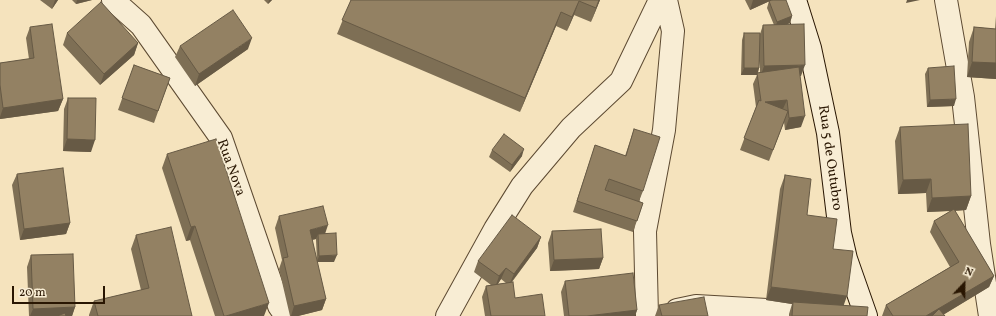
<!DOCTYPE html>
<style>
body{margin:0}
#map{position:relative;width:996px;height:316px;overflow:hidden;background:#f5e3bd;font-family:Vollkorn,serif}
canvas{display:block}
.north{position:absolute;left:944px;top:264px;width:40px;height:40px;-webkit-text-stroke:3px #f8edd4;paint-order:stroke;rotate:22deg;font-size:11px;font-weight:700;line-height:16px;text-align:center;color:#291602}
.north::after{content:'';display:block;margin:auto;width:14px;height:18px;background:#291602;clip-path:polygon(50% 0,100% 100%,50% 72%,0 100%)}
.scale{position:absolute;left:12px;top:286px;width:93px;height:18px;box-sizing:border-box;border:2px solid #291602;border-top:0;padding-left:5px;font-size:12px;line-height:14px;white-space:nowrap;color:#291602;-webkit-text-stroke:3px #f8edd4;paint-order:stroke}
</style>
<div id="map">
<canvas width="996" height="316"></canvas>
<div class="north">N</div>
<div class="scale">20 m</div>
</div>
<script>
const context = document.querySelector('canvas').getContext('2d');
context.lineJoin = 'round';
const shape = rows => new Path2D(rows.map(r => 'M' + r).join(''));
function stroke(path, color, width, dash) { context.strokeStyle = color; context.lineWidth = width; context.lineCap = dash ? 'butt' : 'round'; context.setLineDash(dash || []); context.stroke(path); }
function paint(path, color) { context.fillStyle = color; context.fill(path, 'evenodd'); }
function label(font, color, halo, rows, align = 'center') {
  context.font = font + ' Vollkorn,serif'; context.lineWidth = 3.5; context.setLineDash([]); context.textBaseline = 'middle'; context.strokeStyle = halo; context.fillStyle = color; for (const [text, x, y, turn = 0] of rows) {
    context.save(); context.translate(x, y); context.rotate((+turn || 0) * Math.PI / 180); context.textAlign = isNaN(turn) ? turn : align; if (halo) context.strokeText(text, 0, 0); context.fillText(text, 0, 0); context.restore();
  }
}
const street = shape([
 [113,0,141,25,221,138,279,306,286,316],
 [946,0,963,97,979,244,990,316],
 [677,310,696,306,820,313],
 [447,316,495,229,522,186,571,128,621,81,660,0],
 [647,316,645,231,664,130,673,31,666,0]
]);
const secondary = shape([
 [795,0,810,48,828,133,840,233,846,259,866,316]
]);
const wall = shape([
 [40,0,58,0,52,9],
 [72,0,92,0,76,4],
 [264,0,272,0,268,4],
 [351,0,600,0,591,22,574,15,567,31,556,26,520,112,337,34],
 [745,0,772,0,750,10],
 [769,1,792,16,790,23,785,25,801,76,800,76,801,127,785,130,784,122,769,161,740,150,756,107,753,84,757,75,741,75,742,40,744,33,760,34,763,25,774,25,767,8],
 [760,61,760,72,758,73],
 [996,16,996,79,967,77,969,42,974,27,995,29],
 [30,27,63,99,58,111,0,119,0,63,29,59,26,38],
 [67,33,138,43,134,55,100,85,63,45],
 [180,46,248,49,195,86,175,57],
 [134,65,170,78,154,123,118,110],
 [928,68,954,106,927,107,925,74],
 [68,98,91,152,63,151,64,109],
 [900,127,971,196,966,210,955,211,994,276,989,287,943,315,945,316,882,316,886,305,950,267,930,232,934,221,951,211,927,212,926,193,898,194,895,141],
 [634,129,643,191,639,201,643,203,633,232,573,212,595,145,625,156],
 [492,150,522,156,510,172,489,157],
 [167,154,264,316,215,316,190,240,186,241,162,168],
 [17,174,70,223,66,234,20,240,12,185],
 [785,175,807,215,833,249,844,306,867,316,789,316,789,314,792,304,766,300,780,189],
 [279,216,325,233,334,262,317,262,326,299,322,310,298,316,290,316,279,269,282,260,275,228],
 [316,239,316,240,317,261,312,240],
 [552,231,603,258,599,269,550,271,548,243],
 [136,235,192,316,89,316,89,315,94,301,141,290,131,249],
 [541,237,537,248,512,282,515,298,545,316,485,316,482,297,486,286,491,285,474,272,478,261],
 [501,279,506,283,498,284],
 [31,255,75,307,72,316,29,316,27,267],
 [565,281,637,310,635,316,564,316,561,292],
 [659,305,708,316,655,316]
]);
const shadedWall = shape([
 [55,0,58,0,52,9],
 [77,0,92,0,76,4],
 [269,0,272,0,268,4],
 [599,0,600,0,591,22,596,8],
 [753,0,772,0,750,10],
 [907,0,920,0,906,3],
 [579,1,574,15,567,31,572,17],
 [561,12,556,26,520,112,525,98],
 [792,16,790,23,775,29,777,22],
 [252,38,248,49,195,86,199,74],
 [138,43,134,55,100,85,104,74],
 [972,62,996,63,996,79,967,77],
 [805,65,801,76,760,78,764,66],
 [744,68,759,68,757,75,741,75],
 [63,99,58,111,0,119,0,117,3,108],
 [956,99,954,106,927,107,930,100],
 [787,100,782,111,765,102],
 [805,116,801,127,785,130,789,118],
 [67,139,95,140,91,152,63,151],
 [524,149,522,156,510,172,512,165],
 [931,179,926,193,898,194,903,180],
 [971,196,966,210,927,212,932,198],
 [70,223,66,234,20,240,24,229],
 [328,225,324,237,318,234,316,239,305,241,310,230],
 [195,226,190,240,186,241,191,227],
 [541,237,537,248,509,285,514,274],
 [337,255,334,262,317,262,319,256],
 [603,258,599,269,550,271,554,260],
 [506,268,501,279,495,288,499,276],
 [994,276,989,287,941,316,926,316],
 [771,287,847,296,842,310,793,302,792,304,766,300],
 [326,299,322,310,298,316,291,316,294,306],
 [269,303,264,316,226,316],
 [75,307,72,316,30,316,33,309],
 [637,310,635,316,587,316]
]);
const building = shape([
 [351,0,599,0,596,8,579,1,572,17,561,12,525,98,342,20,351,0],
 [772,0,786,0,792,16,777,22,769,1,772,0],
 [101,2,138,43,104,74,67,33,101,2],
 [233,10,252,38,199,74,180,46,233,10],
 [52,24,63,99,3,108,0,85,0,63,34,58,30,27,52,24],
 [804,24,805,65,764,66,763,25,804,24],
 [974,27,996,29,996,63,972,62,974,27],
 [744,33,760,33,759,68,744,68,744,33],
 [134,65,170,78,158,111,122,98,134,65],
 [954,66,956,99,930,100,928,68,954,66],
 [799,67,805,116,789,118,787,100,765,102,788,111,773,150,744,138,759,100,761,101,757,73,799,67],
 [68,98,96,98,95,140,67,139,68,98],
 [968,124,971,196,932,198,931,179,903,180,900,127,968,124],
 [634,129,660,137,643,191,609,179,605,190,643,203,637,221,577,201,595,145,626,156,634,129],
 [504,134,524,149,512,165,492,150,504,134],
 [216,139,269,303,226,316,224,316,195,226,191,227,167,154,216,139],
 [63,168,70,223,24,229,17,174,63,168],
 [785,175,811,179,807,215,837,219,833,249,853,251,847,296,771,287,785,175],
 [323,206,328,225,310,230,326,299,294,306,283,258,288,257,279,216,323,206],
 [954,209,994,276,926,316,893,316,886,305,959,262,934,221,954,209],
 [512,215,541,237,514,274,506,268,499,276,478,261,512,215],
 [171,227,192,316,98,316,94,301,149,288,136,235,171,227],
 [601,229,603,258,554,260,552,231,601,229],
 [336,233,337,255,319,256,318,234,336,233],
 [73,254,75,307,33,309,31,255,73,254],
 [633,273,637,310,587,316,569,316,565,281,633,273],
 [513,282,515,298,542,294,545,316,491,316,486,286,513,282],
 [704,297,708,316,662,316,659,305,704,297],
 [793,302,868,307,867,316,792,316,793,302],
 [939,309,945,316,932,316,939,309],
 [65,313,66,316,57,316,65,313]
]);
const streetNames = [
 ["Rua 5 de Outubro",829,158,82],
 ["Rua Nova",230,168,70]
];
stroke(street, '#5c4931', 24);
stroke(secondary, '#291602', 24);
stroke(street, '#f8edd4', 22);
stroke(secondary, '#f8edd4', 22);
paint(wall, '#7e6f55');
paint(shadedWall, '#675a45');
paint(building, '#938163');
stroke(building, '#675a45', 1);
label('14px', '#291602', '#f8edd4', streetNames);
</script>
